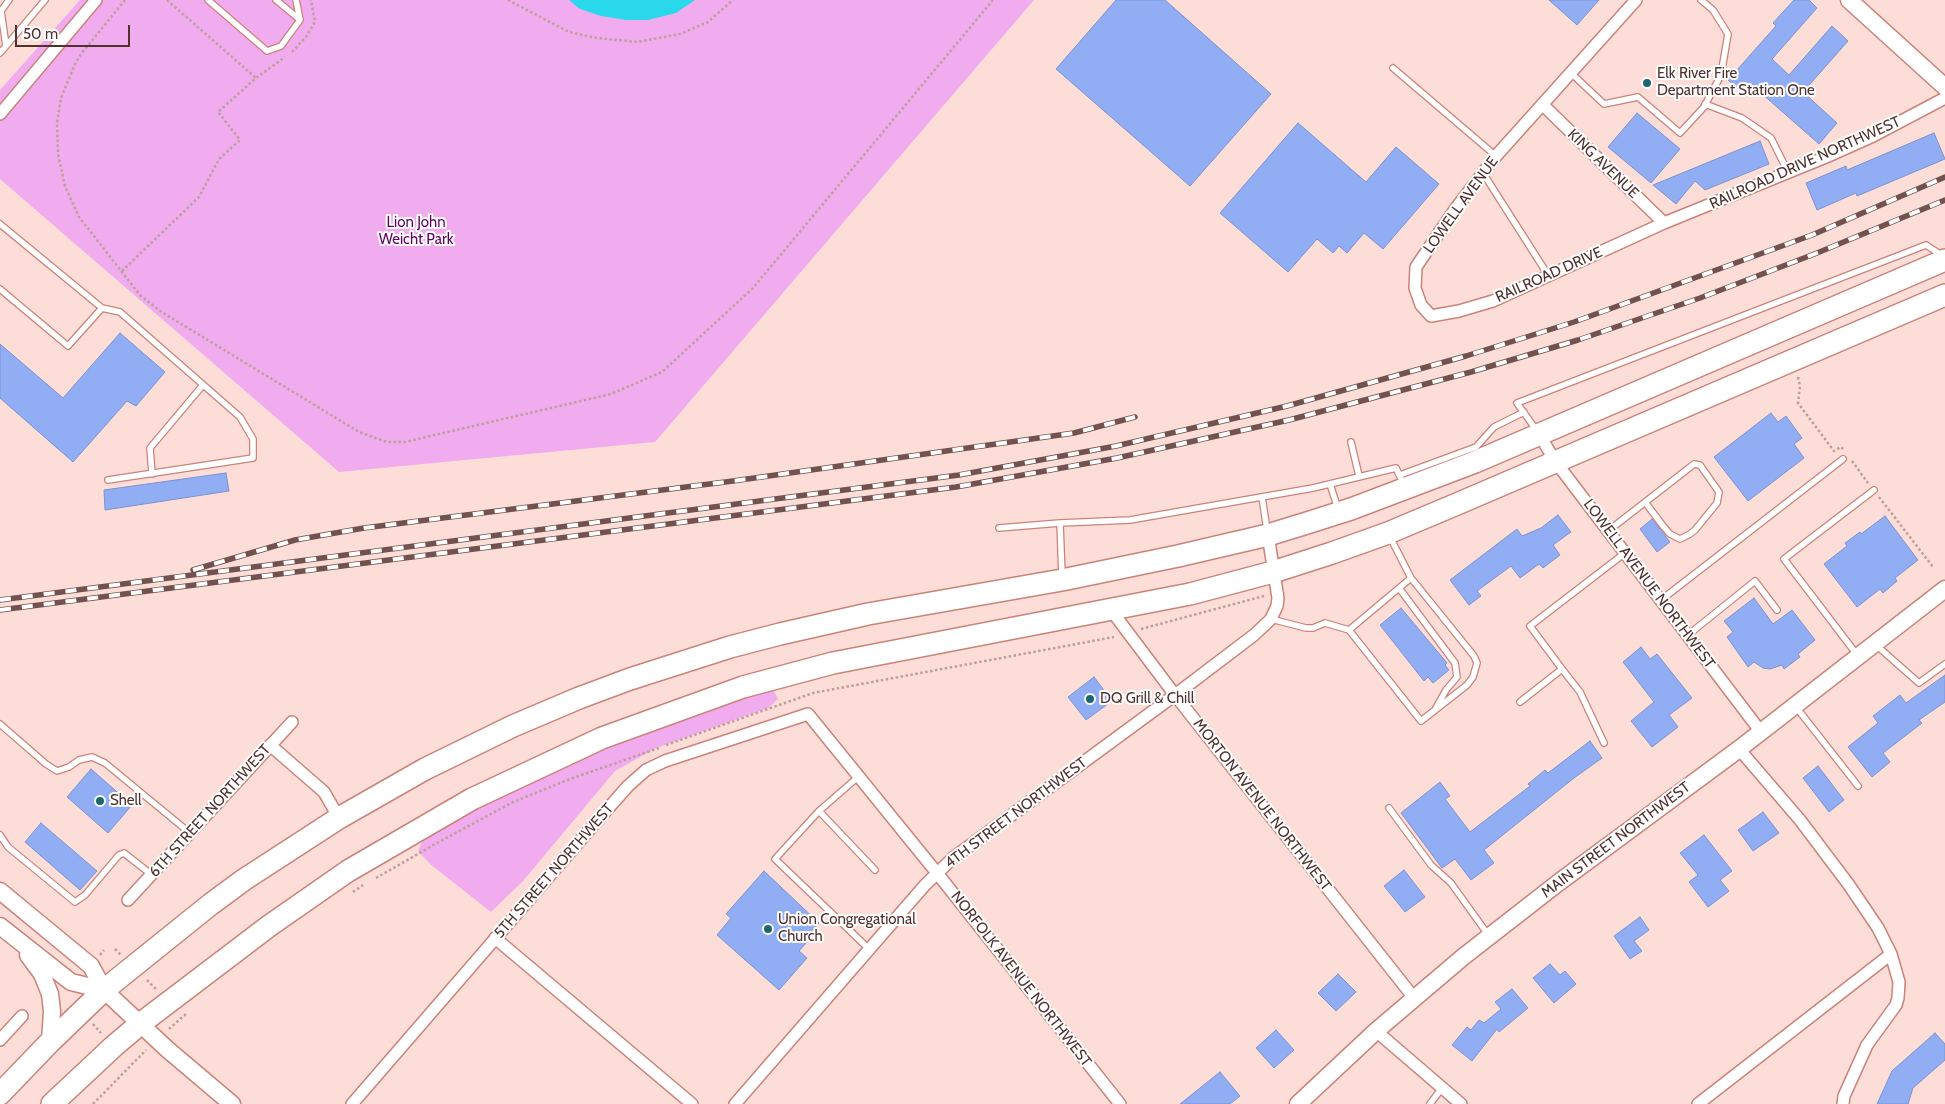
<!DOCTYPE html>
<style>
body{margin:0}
#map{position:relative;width:1945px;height:1104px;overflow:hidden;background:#fdddd8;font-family:Cabin,sans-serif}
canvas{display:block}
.scale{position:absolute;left:15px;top:25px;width:115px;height:22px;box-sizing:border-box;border:2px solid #50312e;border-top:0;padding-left:6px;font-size:15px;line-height:18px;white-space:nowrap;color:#50312e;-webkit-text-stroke:4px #fff;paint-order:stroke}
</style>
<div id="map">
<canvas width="1945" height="1104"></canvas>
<div class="scale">50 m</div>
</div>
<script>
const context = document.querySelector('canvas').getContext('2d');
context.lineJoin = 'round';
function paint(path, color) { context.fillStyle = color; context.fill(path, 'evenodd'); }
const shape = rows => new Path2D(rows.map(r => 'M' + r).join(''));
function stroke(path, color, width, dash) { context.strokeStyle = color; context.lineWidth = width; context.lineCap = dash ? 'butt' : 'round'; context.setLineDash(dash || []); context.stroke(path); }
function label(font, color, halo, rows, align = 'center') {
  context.font = font + ' Cabin,sans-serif'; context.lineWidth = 4; context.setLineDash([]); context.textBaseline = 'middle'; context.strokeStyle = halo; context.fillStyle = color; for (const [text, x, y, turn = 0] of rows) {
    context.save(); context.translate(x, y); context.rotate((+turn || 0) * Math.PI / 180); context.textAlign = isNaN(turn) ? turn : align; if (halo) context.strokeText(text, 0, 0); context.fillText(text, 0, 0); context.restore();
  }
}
const green = shape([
 [80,0,1034,0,655,442,339,472,0,179,0,90],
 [773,690,778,699,768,708,656,748,615,771,523,881,491,912,430,864,418,851,424,837,460,814,601,748,762,691]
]);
const water = shape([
 [569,0,695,0,676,13,648,20,626,20,601,16,580,9]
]);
const building = shape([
 [1116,0,1165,0,1271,94,1190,186,1056,69,1116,0],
 [1549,0,1599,0,1577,25,1549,0],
 [1794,0,1809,0,1817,8,1772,59,1789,75,1832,26,1848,41,1803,92,1837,123,1819,144,1752,85,1744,94,1728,80,1776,26,1773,23,1794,0],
 [1637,113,1680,149,1651,183,1608,147,1637,113],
 [1298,123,1366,182,1396,147,1439,184,1383,249,1364,233,1347,253,1339,246,1333,253,1317,239,1288,272,1220,213,1298,123],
 [1934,133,1945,159,1857,196,1856,193,1817,210,1806,183,1846,166,1847,170,1934,133],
 [1760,141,1769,164,1705,190,1695,181,1676,204,1653,185,1760,141],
 [120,333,165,372,136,406,127,401,73,462,0,398,0,344,63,398,120,333],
 [1771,413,1778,422,1786,416,1802,438,1794,444,1804,458,1748,501,1714,457,1771,413],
 [226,473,229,491,105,510,104,490,226,473],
 [1558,515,1571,532,1553,545,1560,555,1543,568,1539,564,1520,578,1511,566,1477,591,1481,596,1469,605,1450,580,1517,529,1522,536,1541,528,1558,515],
 [1885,516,1918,560,1895,578,1897,581,1883,593,1880,589,1857,607,1824,564,1847,546,1845,543,1860,532,1861,534,1885,516],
 [1652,519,1670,542,1657,552,1640,529,1652,519],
 [1754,598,1773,624,1792,610,1815,640,1798,654,1800,657,1784,669,1782,665,1770,669,1763,668,1754,662,1748,667,1727,637,1733,632,1724,621,1754,598],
 [1401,608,1447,663,1445,665,1449,670,1433,683,1428,677,1424,681,1380,625,1401,608],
 [1641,647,1650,659,1657,654,1692,698,1669,715,1678,727,1652,747,1631,721,1654,702,1623,662,1641,647],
 [1945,675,1945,702,1919,720,1922,723,1883,753,1890,762,1872,777,1848,747,1878,723,1873,716,1900,695,1906,703,1945,675],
 [1094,677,1112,701,1086,720,1068,697,1094,677],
 [1590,741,1602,758,1574,778,1484,850,1494,863,1471,880,1455,859,1442,868,1401,813,1440,782,1450,796,1445,799,1470,832,1530,786,1528,784,1545,770,1548,773,1590,741],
 [1818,766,1844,800,1829,812,1803,778,1818,766],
 [91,769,132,805,108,833,67,797,91,769],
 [1763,812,1779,833,1753,851,1738,830,1763,812],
 [41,823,97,871,80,890,25,842,41,823],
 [1704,835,1732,871,1720,880,1729,891,1708,907,1689,882,1698,875,1680,853,1704,835],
 [1404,870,1425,897,1405,912,1384,886,1404,870],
 [764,871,819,923,804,939,807,942,799,951,807,958,779,990,717,935,731,918,726,914,764,871],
 [1640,917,1649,930,1634,941,1642,951,1630,959,1614,936,1640,917],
 [1550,964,1560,975,1565,971,1576,984,1554,1003,1533,978,1550,964],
 [1338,974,1356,992,1336,1011,1318,993,1338,974],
 [1512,989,1528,1008,1499,1032,1497,1029,1472,1061,1452,1045,1467,1027,1471,1030,1479,1020,1484,1023,1501,1009,1495,1002,1512,989],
 [1276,1030,1294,1050,1274,1068,1256,1048,1276,1030],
 [1935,1033,1945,1044,1945,1060,1913,1088,1908,1104,1877,1104,1892,1071,1935,1033],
 [1220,1072,1240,1096,1230,1104,1180,1104,1220,1072]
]);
const path = shape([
 [125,0,81,54,75,64,61,98,57,123,58,154,65,186,79,217,140,295,160,311,359,432,387,442,405,442,611,394,662,372,753,288,993,0],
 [167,0,256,78],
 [508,0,569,32,597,38,637,42,680,34,708,22,733,0],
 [292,52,306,37,315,22,311,0],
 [122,271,199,197,219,159,240,140,218,112,256,78,285,57],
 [1798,377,1800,386,1798,403,1834,451,1841,447,1843,449],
 [1852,461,1868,483],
 [1879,497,1933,567],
 [1141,629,1264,596],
 [666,745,813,693,1114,637],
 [376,878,437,843,513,802,570,779,659,748],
 [353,892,363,885],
 [115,949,121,955],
 [100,955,104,950],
 [147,980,157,990],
 [93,1024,101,1033],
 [169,1029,187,1013],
 [93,1104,146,1050]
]);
const lane = shape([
 [9,0,1,11,6,46,45,0],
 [208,0,267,51,281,46,300,20,296,0],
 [276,0,299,19],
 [0,53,6,46],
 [1393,68,1496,156],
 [1571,73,1604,104,1638,97,1680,133,1704,107,1721,75,1728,34,1713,10,1701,0],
 [1705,104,1742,118,1771,138,1788,172],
 [1483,173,1548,275],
 [0,224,102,308,68,346,0,289],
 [102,308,120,312,240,417,253,439,253,458,108,480],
 [1537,431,1517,403,1926,245,1943,256],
 [1351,442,1359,476],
 [152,474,150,448,203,385],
 [1400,475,1476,447,1494,427,1524,412],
 [1330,484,1338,509],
 [1262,497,1267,530],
 [999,528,1060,523],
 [1608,531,1689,468,1694,464,1700,465,1719,492,1717,503,1695,530,1690,534,1680,539,1670,534,1663,526,1645,502],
 [1062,576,1060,523,1130,520,1313,488,1396,468,1404,485],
 [1399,588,1455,663,1457,677,1446,690,1436,708],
 [1661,600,1843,459],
 [1271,619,1306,628,1313,628,1325,623,1349,630,1411,578,1390,537],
 [1349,630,1421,721,1467,685,1473,677,1477,663,1474,656,1411,578],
 [1688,635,1755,581,1777,610],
 [1876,645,1919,683,1945,664],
 [1858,656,1784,559,1874,490],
 [1562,669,1530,626,1625,553],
 [1520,702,1562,669,1580,692,1604,743],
 [1796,707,1858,786],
 [0,724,46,764,57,771,69,767,79,760,92,757,105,763,190,833],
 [858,777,819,811,775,859,869,949],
 [1389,808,1431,865,1451,883,1489,936],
 [819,811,875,870],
 [0,835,8,847,75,902,85,895,119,855,124,853,152,875],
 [1430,1104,1442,1088]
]);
const street = shape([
 [1636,0,1496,156,1456,208,1416,267,1415,288,1421,305,1431,316,1459,311,1493,301,1664,223,1826,157,1873,136,1945,98],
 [1543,105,1664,223],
 [0,114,96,0],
 [1539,434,1555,461,1761,732],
 [1111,610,1175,695,1414,998],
 [270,745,324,792,339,818],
 [1739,749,1800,820,1849,885,1878,928,1891,954,1899,982,1898,998,1896,1005,1867,1045,1844,1096,1843,1104],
 [128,900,292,722],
 [495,938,692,1104],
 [1376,1031,1461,1104],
 [0,1040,22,1016],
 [352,1104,597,821,628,786,646,770,665,761,808,714,937,873,1120,1104],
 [735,1104,925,885,953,858,1175,695,1254,635,1271,619,1277,606,1278,598,1268,535],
 [1698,1104,1891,954]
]);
const secondary = shape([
 [1849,0,1945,87],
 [0,891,91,966,104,990,167,1049,232,1104],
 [0,926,71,982,104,990],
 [28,955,42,974,50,994,52,1011,50,1042],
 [1298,1104,1376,1031,1463,957,1558,883,1739,749,1945,589]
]);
const highway = shape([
 [0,1094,50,1042,104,990,211,904,245,879,339,818,425,769,513,726,579,698,630,679,730,647,780,634,868,614,1062,580,1178,556,1268,535,1307,523,1351,509,1475,462,1945,260],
 [52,1104,114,1046,140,1024,269,926,348,871,472,799,602,738,743,687,833,663,1190,594,1273,572,1332,553,1388,533,1457,504,1945,295]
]);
const rail = shape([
 [193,570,295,540,364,528,733,481,1074,433,1135,417],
 [0,600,959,475,1116,446,1287,406,1466,356,1574,322,1812,235,1945,177],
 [0,610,956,487,1117,458,1289,420,1471,372,1578,340,1700,298,1817,253,1945,200]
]);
const markers = [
 [1647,83,5,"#1b6770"],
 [1090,699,5,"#1b6770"],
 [100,801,5,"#1b6770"],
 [768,929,5,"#1b6770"]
];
const poiNames = [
 ["Elk River Fire",1657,74],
 ["Department Station One",1657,91],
 ["DQ Grill & Chill",1100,699],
 ["Shell",110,801],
 ["Union Congregational",778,920],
 ["Church",778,937]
];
const streetNames = [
 ["RAILROAD DRIVE NORTHWEST",1805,163,-24],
 ["KING AVENUE",1603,164,44],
 ["LOWELL AVENUE",1461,205,-54],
 ["RAILROAD DRIVE",1549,275,-24],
 ["LOWELL AVENUE NORTHWEST",1649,584,53],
 ["MORTON AVENUE NORTHWEST",1262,805,52],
 ["6TH STREET NORTHWEST",210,811,-48],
 ["4TH STREET NORTHWEST",1016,813,-37],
 ["MAIN STREET NORTHWEST",1616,840,-37],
 ["5TH STREET NORTHWEST",554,871,-49],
 ["NORFOLK AVENUE NORTHWEST",1021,979,52]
];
const parkNames = [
 ["Lion John",416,223],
 ["Weicht Park",416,240]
];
paint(green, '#f0acef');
paint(water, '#2ad8eb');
paint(building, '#91adf3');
stroke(building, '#7c93cd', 1);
stroke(lane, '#ca837a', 8);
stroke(street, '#ca837a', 14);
stroke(secondary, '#ca837a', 19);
stroke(highway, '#ca837a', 24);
stroke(path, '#be9e9a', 2.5, [2.5, 2.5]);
stroke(lane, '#fff', 5.5);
stroke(street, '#fff', 11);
stroke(secondary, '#fff', 16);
stroke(highway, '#fff', 21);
stroke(rail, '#71524f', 5.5);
stroke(rail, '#fff', 4, [11]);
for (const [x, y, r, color] of markers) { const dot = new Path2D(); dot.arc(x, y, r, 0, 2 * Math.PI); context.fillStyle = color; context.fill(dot); stroke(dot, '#fff', 2); }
label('15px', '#50312e', '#fff', poiNames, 'left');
label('15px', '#50312e', '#fff', streetNames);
label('15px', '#600063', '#fff', parkNames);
</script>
